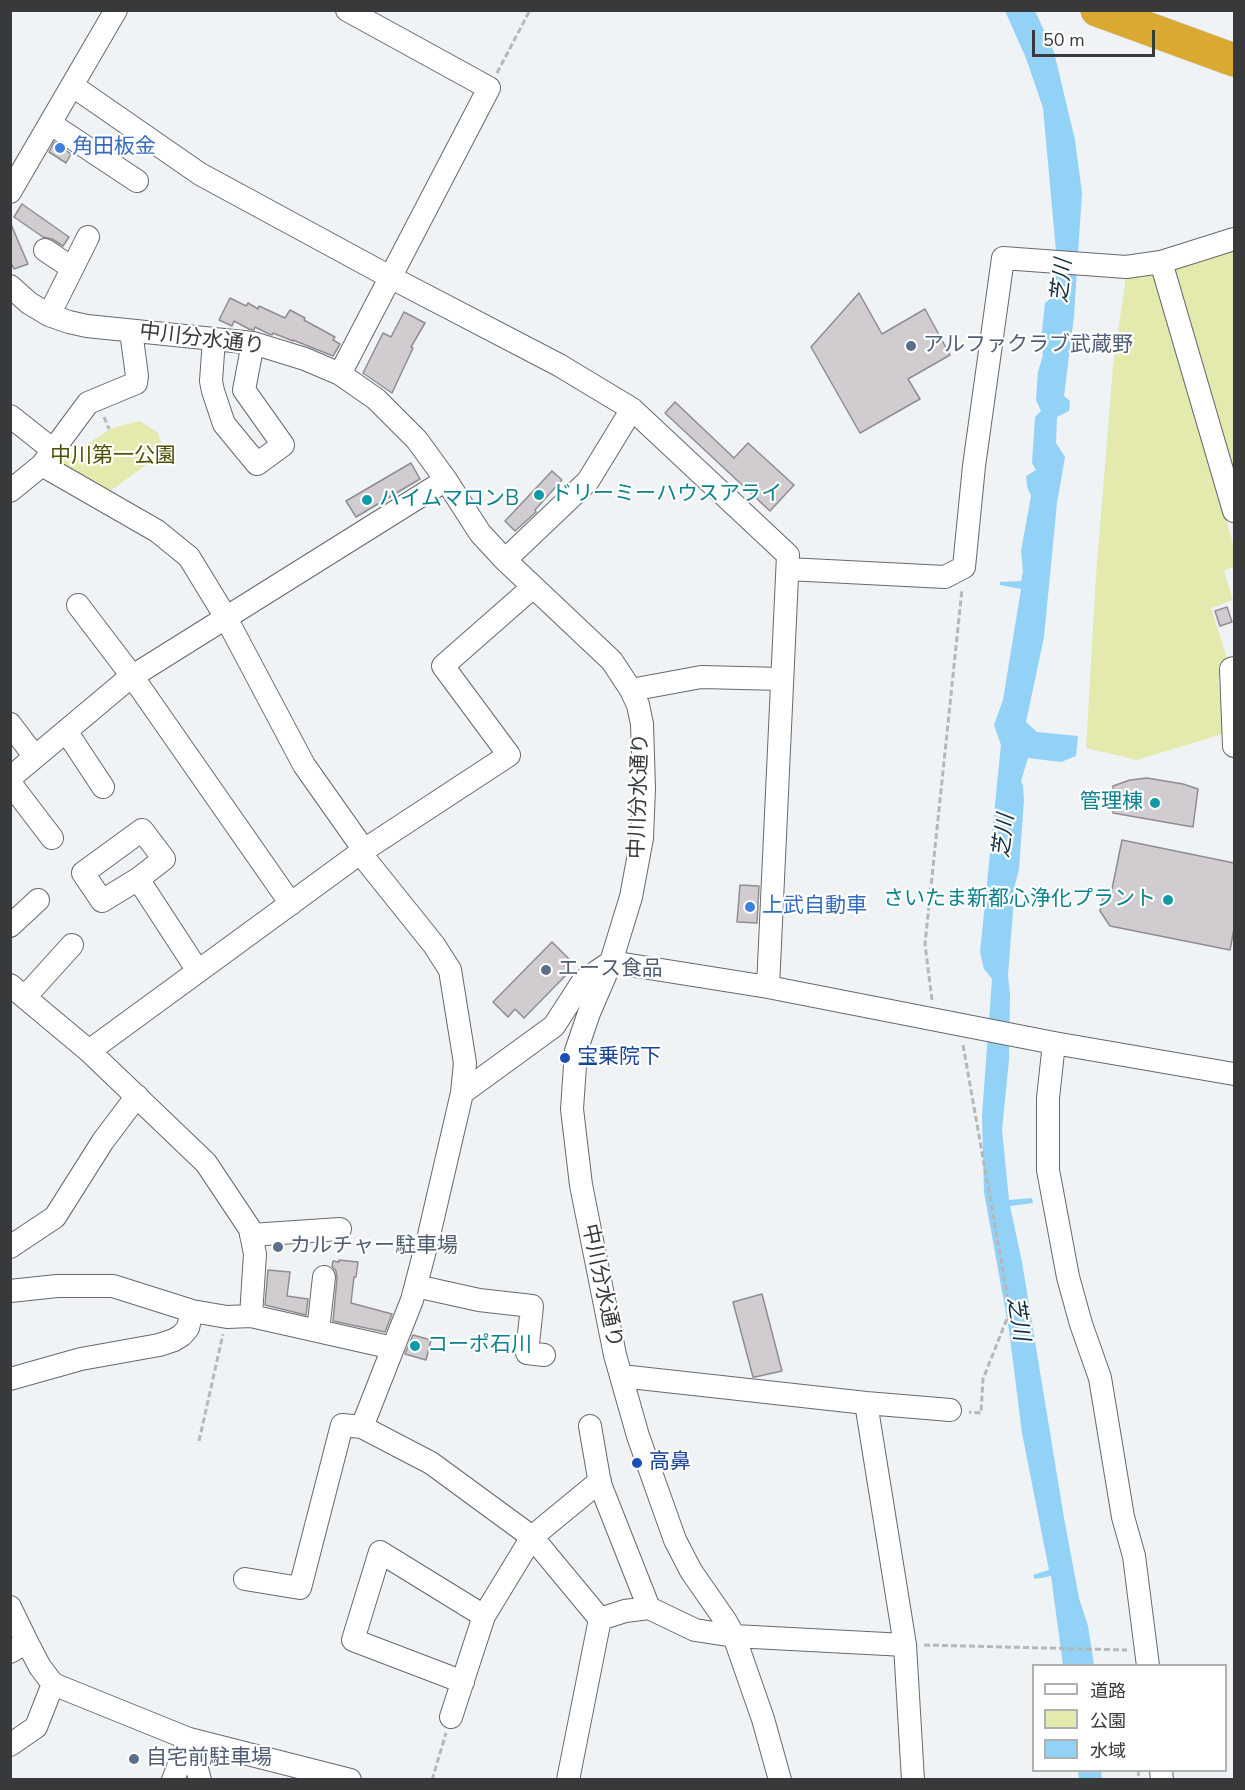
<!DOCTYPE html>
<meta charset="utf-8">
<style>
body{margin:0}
#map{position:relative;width:1245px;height:1790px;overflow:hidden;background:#eff3f6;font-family:"Nunito Sans","Noto Sans JP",sans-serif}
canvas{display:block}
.frame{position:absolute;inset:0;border:12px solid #37393a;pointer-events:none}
.legend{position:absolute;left:1032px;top:1664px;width:195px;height:108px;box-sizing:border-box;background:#fff;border:2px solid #afb0b0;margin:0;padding:8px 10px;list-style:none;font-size:18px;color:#37393a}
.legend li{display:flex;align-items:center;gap:12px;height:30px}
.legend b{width:30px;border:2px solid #afb0b0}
.scale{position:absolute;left:1032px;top:30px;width:123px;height:27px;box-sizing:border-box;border:3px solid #37393a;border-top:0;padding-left:8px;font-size:18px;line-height:21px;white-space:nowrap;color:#37393a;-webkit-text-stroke:4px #fff;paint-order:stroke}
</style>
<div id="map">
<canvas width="1245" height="1790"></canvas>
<div class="frame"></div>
<ul class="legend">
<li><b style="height:8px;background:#fff"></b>道路</li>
<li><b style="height:16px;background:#e4e9ae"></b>公園</li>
<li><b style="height:16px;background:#92d2f7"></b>水域</li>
</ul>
<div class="scale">50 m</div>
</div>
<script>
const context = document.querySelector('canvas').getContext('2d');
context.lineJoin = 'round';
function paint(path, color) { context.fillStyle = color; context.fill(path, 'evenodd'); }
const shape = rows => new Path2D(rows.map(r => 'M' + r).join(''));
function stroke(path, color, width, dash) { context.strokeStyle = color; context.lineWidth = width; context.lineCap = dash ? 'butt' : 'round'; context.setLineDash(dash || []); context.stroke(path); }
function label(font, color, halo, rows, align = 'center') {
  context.font = font + ' "Nunito Sans","Noto Sans JP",sans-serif'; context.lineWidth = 4.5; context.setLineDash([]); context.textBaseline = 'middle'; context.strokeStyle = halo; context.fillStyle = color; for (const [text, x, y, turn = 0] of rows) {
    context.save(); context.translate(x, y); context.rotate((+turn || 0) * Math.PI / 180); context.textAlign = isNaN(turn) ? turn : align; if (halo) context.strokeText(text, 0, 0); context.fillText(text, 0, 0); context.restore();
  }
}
const green = shape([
 [1234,246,1234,469,1174,264],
 [1155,273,1234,547,1234,566,1224,571,1233,600,1211,608,1227,658,1218,681,1229,732,1137,760,1086,748,1096,576,1113,366,1126,277],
 [140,421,158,433,164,452,106,494,54,465,112,428]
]);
const water = shape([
 [1005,11,1035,11,1054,52,1075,140,1082,193,1074,316,1064,396,1070,401,1069,411,1057,417,1056,443,1065,457,1057,503,1044,637,1026,722,1037,732,1078,736,1076,756,1061,762,1028,758,1021,781,1023,786,1024,800,1019,869,1012,897,1013,911,1008,975,1010,995,1009,1060,1002,1130,1009,1200,1032,1198,1033,1203,1010,1206,1022,1262,1064,1518,1079,1598,1088,1626,1094,1665,1063,1665,1051,1576,1035,1579,1033,1575,1049,1570,1022,1433,1009,1330,984,1192,982,1116,992,979,984,969,980,952,1001,745,994,725,1003,700,1021,589,1000,585,1000,582,1021,581,1023,572,1021,551,1031,496,1027,486,1026,476,1036,470,1032,463,1035,417,1041,411,1036,400,1038,372,1043,355,1041,340,1045,303,1050,299,1056,251,1043,108,1026,58],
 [1078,1771,1101,1771,1102,1779,1079,1779]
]);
const building = shape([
 [54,142,71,154,66,163,49,152,54,142],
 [22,204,69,237,63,246,52,239,43,237,14,217,22,204],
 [10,222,28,264,14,269,10,261,10,222],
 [859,293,882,334,925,309,950,355,908,379,920,399,860,433,811,347,859,293],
 [230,298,246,306,248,303,258,309,259,306,285,318,290,310,305,318,304,320,335,337,333,340,340,344,333,356,293,340,293,341,273,333,272,335,267,333,255,327,254,330,249,329,234,321,232,326,219,320,230,298],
 [404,312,425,323,411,347,413,348,392,393,363,373,383,333,391,337,404,312],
 [675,402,734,458,748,443,794,485,770,511,665,413,675,402],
 [411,463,420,479,356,517,346,501,411,463],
 [552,471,562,480,535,510,536,512,515,531,505,521,552,471],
 [1227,607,1232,622,1220,626,1215,611,1227,607],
 [1147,778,1183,784,1198,789,1193,827,1113,813,1113,786,1130,780,1147,778],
 [1122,840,1234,863,1234,929,1230,950,1110,926,1100,911,1105,888,1112,889,1122,840],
 [740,885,759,886,757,923,737,922,740,885],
 [552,942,570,960,565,966,570,971,524,1018,515,1009,508,1017,493,1002,552,942],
 [339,1260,358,1262,356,1277,354,1277,351,1303,392,1314,385,1332,333,1321,337,1278,336,1271,332,1266,333,1261,339,1262,339,1260],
 [268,1270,290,1272,287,1296,308,1299,306,1315,265,1305,268,1270],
 [762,1294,782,1371,755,1377,753,1377,733,1302,762,1294],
 [413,1335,431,1340,426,1360,405,1354,413,1335]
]);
const path = shape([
 [497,73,530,10],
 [104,417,109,429],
 [932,1000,925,944,962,589],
 [963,1045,1010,1311,983,1379,981,1413,969,1412],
 [199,1441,223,1334],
 [924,1645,1127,1650],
 [1138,1770,1139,1780],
 [432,1780,446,1733]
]);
const minor = shape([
 [73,86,200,174,390,277,559,365,632,409,788,555,768,987],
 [51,124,137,181],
 [10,192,116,10],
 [1234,239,1161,262,1234,511],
 [45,250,72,268],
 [10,286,29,303,49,315,69,322,87,326,253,343,305,359,340,374,376,399,417,440,446,480,480,533,505,560,612,661,631,690,638,705,642,724,644,788,642,838,631,897,611,962,589,1013,576,1051,572,1109,581,1185,615,1355,638,1436,675,1540,691,1571,725,1620,734,1636,763,1719,780,1780],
 [49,315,88,237],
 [214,339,211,381,213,391,224,424,257,464,283,445,244,390,253,343],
 [340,374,489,88,347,10],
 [10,416,53,450],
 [42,465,157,531,189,557,225,616,304,765,364,850],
 [10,491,42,465,88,403,136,383,137,376,131,331],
 [505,560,588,481,632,409],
 [788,569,945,577,964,567,974,466,1003,258,1126,267,1161,262],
 [78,605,132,676,291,904],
 [1234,668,1231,669,1234,746],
 [631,690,701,677,782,679],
 [10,724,35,757],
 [66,731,103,787],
 [10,778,128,679,446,480],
 [10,783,52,838],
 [361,854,434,945,450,970,465,1063,462,1093],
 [138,879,102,901,83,873,142,830,164,859,138,879,198,971],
 [10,926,38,900],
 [10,985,89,1051,206,1163,250,1229,255,1254,251,1316],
 [25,997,72,945],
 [1054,1043,1048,1098,1048,1170,1068,1277,1081,1324,1100,1378,1123,1517,1134,1556,1148,1666],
 [89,1051,364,850,509,755,443,666,533,587],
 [251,1235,340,1229],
 [10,1247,55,1217,103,1141,137,1096],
 [416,1286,479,1300,532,1306,527,1353,544,1355],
 [10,1291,57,1286,113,1286,192,1311,227,1317,251,1316,393,1348,412,1300,429,1235,462,1093,554,1026,583,981,611,962,768,987,1054,1043,1234,1074],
 [318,1331,324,1277],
 [393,1348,362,1427,431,1463,532,1537,600,1619,625,1611,649,1608,695,1630,734,1636,905,1645],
 [621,1376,866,1403,905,1645,913,1780],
 [10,1379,81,1359,159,1345,174,1340,182,1335,188,1328,192,1311],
 [866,1403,950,1410],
 [590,1426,600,1484,649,1608],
 [245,1579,300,1588,342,1425,362,1427],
 [10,1607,27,1642,10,1652],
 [27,1642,40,1667,53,1684,189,1739,350,1780],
 [463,1682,353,1640,380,1552,484,1616],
 [451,1717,484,1616,532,1537,600,1481],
 [189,1739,200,1780],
 [10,1745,36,1727,53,1684],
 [1161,1770,1162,1780],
 [173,1780,189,1739],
 [568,1780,600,1619]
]);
const highway = shape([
 [1097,10,1234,60]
]);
const markers = [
 [60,148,6,"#3f7fe0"],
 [911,346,6,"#5c6f8a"],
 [539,495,6,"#0f9aa8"],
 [367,500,6,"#0f9aa8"],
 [1155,803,6,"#0f9aa8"],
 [1168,900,6,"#0f9aa8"],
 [750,907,6,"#3f7fe0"],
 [546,970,6,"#5c6f8a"],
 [565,1058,6,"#1a4fb4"],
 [278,1247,6,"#5c6f8a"],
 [415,1346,6,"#0f9aa8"],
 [637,1463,6,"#1a4fb4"],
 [134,1759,6,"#5c6f8a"]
];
const shopNames = [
 ["角田板金",72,148],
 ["上武自動車",762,907]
];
const streetNames = [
 ["中川分水通り",202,340,7],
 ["中川分水通り",640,796,-88],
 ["中川分水通り",601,1286,78]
];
const serviceNames = [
 ["アルファクラブ武蔵野",923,346],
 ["エース食品",558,970],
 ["カルチャー駐車場",290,1247],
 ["自宅前駐車場",146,1759]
];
const parkNames = [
 ["中川第一公園",113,457]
];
const cultureNames = [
 ["ドリーミーハウスアライ",551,495],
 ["ハイムマロンB",379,500],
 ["管理棟",1143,803,"right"],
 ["さいたま新都心浄化プラント",1156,900,"right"],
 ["コーポ石川",427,1346]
];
const transitNames = [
 ["宝乗院下",577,1058],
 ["高鼻",649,1463]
];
const waterNames = [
 ["芝川",1063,281,-84],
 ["芝川",1005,836,-83],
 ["芝川",1017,1319,81]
];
paint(green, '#e4e9ae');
paint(water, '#92d2f7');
paint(building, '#d0cccf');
stroke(building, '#908d90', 1.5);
stroke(minor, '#66696c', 24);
stroke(highway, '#cfcfd0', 34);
stroke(path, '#b5b8bb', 3, [6, 3]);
stroke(minor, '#fff', 22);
stroke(highway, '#daa931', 33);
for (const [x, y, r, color] of markers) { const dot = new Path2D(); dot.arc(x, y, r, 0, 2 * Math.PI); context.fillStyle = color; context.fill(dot); stroke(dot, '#fff', 2); }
label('21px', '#366cbe', '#fff', shopNames, 'left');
label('21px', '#37393a', '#fff', streetNames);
label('21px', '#4e5e75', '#fff', serviceNames, 'left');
label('21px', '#4d5103', '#fff', parkNames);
label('21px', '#0d838f', '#fff', cultureNames, 'left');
label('21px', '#164399', '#fff', transitNames, 'left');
label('italic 22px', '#112e3e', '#fff', waterNames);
</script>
